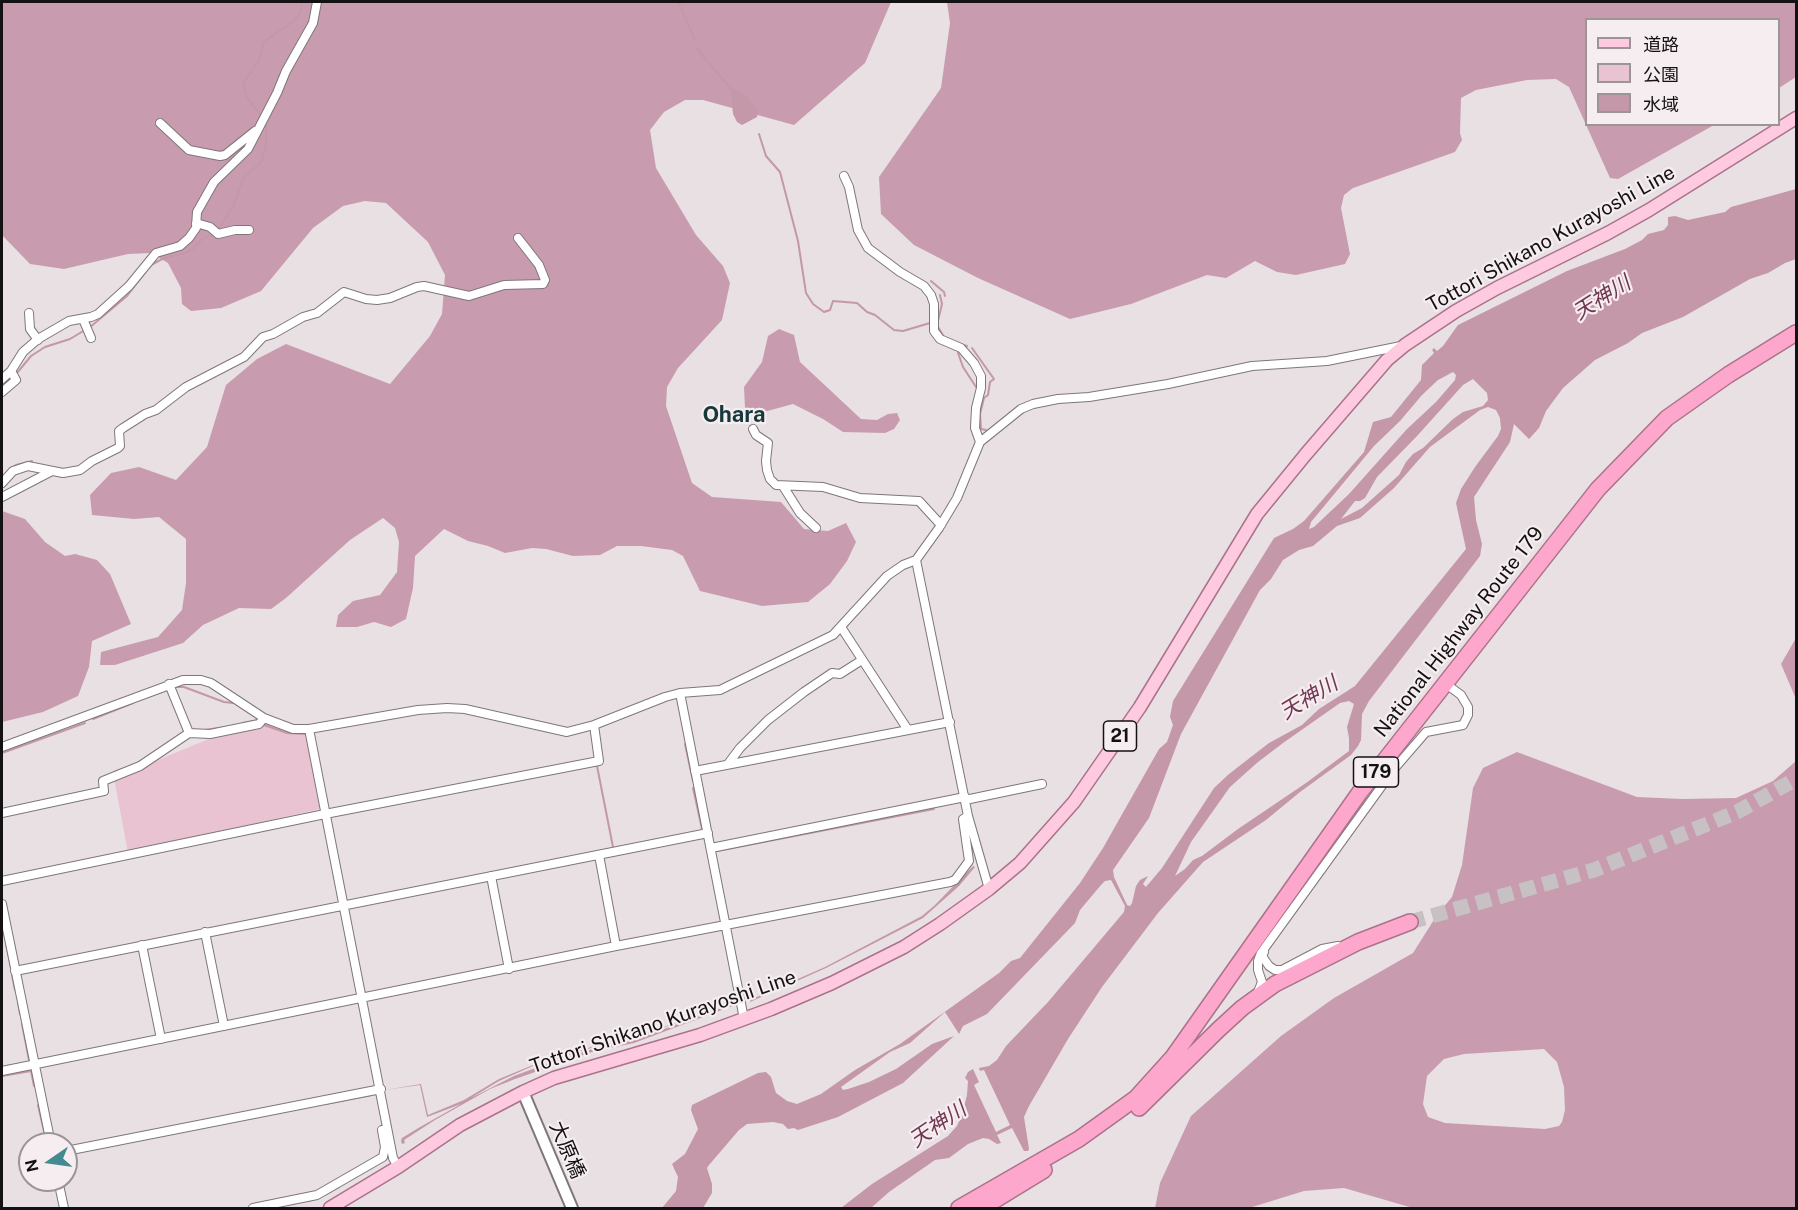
<!DOCTYPE html>
<meta charset="utf-8">
<style>
body{margin:0}
#map{position:relative;width:1798px;height:1210px;overflow:hidden;background:#e8e0e3;font-family:"Public Sans","Noto Sans JP",sans-serif}
canvas{display:block}
.frame{position:absolute;inset:0;border:3px solid #141112;pointer-events:none}
.legend{position:absolute;left:1585px;top:18px;width:195px;height:108px;box-sizing:border-box;background:#f5edf0;border:2px solid #9b9597;margin:0;padding:8px 10px;list-style:none;font-size:18px;color:#141112}
.legend li{display:flex;align-items:center;gap:12px;height:30px}
.legend b{width:30px;border:2px solid #9b9597}
.north{position:absolute;left:18px;top:1132px;width:60px;height:60px;box-sizing:border-box;background:#f5edf0;border:2px solid #9b9597;border-radius:50%;rotate:257deg;font-size:16px;font-weight:700;line-height:24px;text-align:center;color:#141112}
.north::after{content:'';display:block;margin:auto;width:21px;height:27px;background:#438b91;clip-path:polygon(50% 0,100% 100%,50% 72%,0 100%)}
</style>
<div id="map">
<canvas width="1798" height="1210"></canvas>
<div class="frame"></div>
<ul class="legend">
<li><b style="height:8px;background:#fdcae0"></b>道路</li>
<li><b style="height:16px;background:#e9c3d2"></b>公園</li>
<li><b style="height:16px;background:#c497a9"></b>水域</li>
</ul>
<div class="north">N</div>
</div>
<script>
const context = document.querySelector('canvas').getContext('2d');
context.lineJoin = 'round';
function paint(path, color) { context.fillStyle = color; context.fill(path, 'evenodd'); }
const shape = rows => new Path2D(rows.map(r => 'M' + r).join(''));
function stroke(path, color, width, dash) { context.strokeStyle = color; context.lineWidth = width; context.lineCap = dash ? 'butt' : 'round'; context.setLineDash(dash || []); context.stroke(path); }
function label(font, color, halo, rows, align = 'center') {
  context.font = font + ' "Public Sans","Noto Sans JP",sans-serif'; context.lineWidth = 4.5; context.setLineDash([]); context.textBaseline = 'middle'; context.strokeStyle = halo; context.fillStyle = color; for (const [text, x, y, turn = 0] of rows) {
    context.save(); context.translate(x, y); context.rotate((+turn || 0) * Math.PI / 180); context.textAlign = isNaN(turn) ? turn : align; if (halo) context.strokeText(text, 0, 0); context.fillText(text, 0, 0); context.restore();
  }
}
const green = shape([
 [265,723,281,730,308,732,320,809,262,822,261,825,128,853,114,778,221,734,260,726]
]);
const forest = shape([
 [2,2,891,2,865,63,794,125,703,100,685,100,664,112,650,130,656,168,696,235,723,266,730,283,722,320,678,368,667,387,666,406,692,483,712,497,781,502,804,529,828,531,846,523,856,542,847,561,830,584,808,602,762,606,700,591,683,556,672,550,641,546,617,546,600,555,573,556,546,549,532,548,505,553,488,546,468,541,444,529,415,556,413,588,406,619,391,627,374,622,357,627,336,627,338,615,353,601,380,595,397,572,399,542,395,528,383,518,350,540,286,598,271,609,239,608,203,625,183,643,115,665,100,665,101,652,158,637,182,610,186,583,186,539,159,517,134,519,92,515,90,495,111,473,139,467,176,480,207,447,226,385,257,359,286,344,390,384,430,336,442,314,445,275,428,242,386,203,365,201,343,206,313,228,261,291,221,308,191,311,182,304,181,288,168,263,151,253,128,254,64,269,30,264,2,235],
 [947,2,1796,2,1796,77,1779,88,1778,20,1586,20,1586,124,1714,125,1618,179,1610,178,1569,87,1556,79,1527,80,1476,90,1461,98,1460,133,1462,140,1455,152,1353,188,1344,195,1341,208,1350,254,1345,264,1296,275,1277,272,1255,261,1226,278,1207,275,1131,304,1070,319,978,278,914,245,881,214,879,177,941,88,950,23],
 [779,329,794,335,800,362,861,419,877,420,888,414,897,413,900,420,894,429,885,433,843,432,823,419,793,404,760,413,745,408,744,387,762,362,768,336],
 [2,511,25,519,45,542,65,556,75,554,97,560,110,574,131,624,92,641,89,667,78,696,43,712,2,722],
 [1796,638,1796,699,1781,664],
 [1517,752,1637,797,1682,799,1736,798,1773,781,1796,761,1796,1208,1413,1208,1344,1188,1304,1191,1249,1208,1155,1208,1160,1183,1191,1116,1281,1036,1334,998,1413,953,1437,915,1452,897,1462,865,1473,788,1483,768],
 [1544,1049,1557,1062,1564,1087,1565,1110,1562,1122,1559,1126,1545,1129,1445,1123,1428,1117,1423,1104,1427,1076,1444,1059,1464,1054]
]);
const water = shape([
 [733,89,747,96,758,112,757,117,742,125,737,122,733,114,731,93,731,90],
 [1796,189,1796,259,1785,263,1768,273,1750,279,1683,317,1642,333,1628,343,1595,360,1563,388,1546,411,1539,428,1529,439,1514,424,1510,442,1474,497,1476,520,1482,544,1480,556,1369,701,1362,714,1361,740,1358,746,1351,755,1300,792,1266,820,1203,862,1158,913,1102,987,1068,1039,1029,1106,1024,1117,1029,1149,1028,1151,1024,1151,1012,1128,997,1135,1001,1143,997,1144,989,1139,983,1138,968,1144,949,1158,935,1160,889,1192,871,1208,841,1208,872,1184,948,1136,957,1126,962,1115,967,1095,968,1081,965,1078,968,1072,973,1069,979,1082,974,1085,996,1132,1010,1125,984,1070,980,1071,979,1068,989,1066,997,1060,1006,1046,1048,1002,1124,912,1125,906,1111,880,1105,881,1101,885,1080,910,1075,923,987,1014,963,1026,959,1034,945,1012,910,1043,890,1052,841,1087,843,1090,848,1089,869,1082,896,1069,932,1044,954,1036,903,1083,838,1117,798,1130,794,1128,788,1129,783,1124,773,1122,747,1124,739,1130,709,1165,707,1168,712,1184,712,1193,703,1208,662,1208,676,1191,678,1177,672,1164,685,1154,698,1129,691,1110,692,1105,758,1073,766,1072,771,1077,776,1093,787,1101,797,1104,821,1094,855,1070,900,1044,999,973,1011,961,1020,958,1080,883,1103,848,1159,749,1167,742,1173,725,1170,717,1173,701,1274,538,1293,529,1304,521,1364,452,1373,422,1391,417,1421,380,1422,365,1434,353,1432,350,1434,348,1437,351,1443,346,1458,325,1567,271,1625,249,1642,240,1648,234,1664,230,1668,225,1668,217,1675,216,1688,220,1725,212,1731,207],
 [1453,372,1456,375,1455,380,1436,402,1407,429,1349,494,1314,527,1309,529,1311,522,1374,446,1400,421,1422,395,1438,380],
 [1473,379,1487,393,1488,400,1483,406,1463,412,1453,419,1423,448,1413,454,1406,462,1399,475,1362,508,1341,519,1355,501,1360,501,1365,498,1377,477,1417,436,1463,385],
 [1488,407,1496,410,1500,418,1501,429,1498,436,1475,467,1461,489,1456,503,1466,549,1355,686,1319,709,1302,725,1269,743,1229,774,1214,788,1162,868,1146,887,1143,884,1148,876,1140,880,1136,886,1132,903,1130,906,1127,905,1114,877,1113,870,1149,818,1181,734,1260,590,1271,579,1283,560,1299,550,1313,546,1337,526,1360,518,1394,488,1430,447,1480,410],
 [1349,701,1354,704,1347,727,1349,738,1349,751,1306,783,1238,829,1202,856,1193,860,1185,869,1175,876,1191,842,1230,787,1258,762,1283,743,1340,703],
 [973,866,975,867,959,886,923,918,826,968,750,1002,750,1000,825,967,922,916,935,905],
 [735,1003,735,1005,634,1043,595,1051,515,1079,490,1089,435,1120,404,1140,405,1143,402,1144,401,1141,402,1138,420,1127,461,1104,427,1117,420,1085,385,1090,421,1084,428,1115,464,1100,499,1079,533,1065,604,1043,638,1036,709,1011,638,1037,604,1044,533,1066,499,1081,471,1098,514,1076,554,1061,596,1048,637,1039]
]);
const stream = shape([
 [678,2,695,40],
 [697,49,732,90],
 [261,116,246,96,243,84,259,60,264,42,295,20,299,14,303,2],
 [759,134,766,156,780,172,798,241,806,293,813,304,824,312,830,310,833,301,857,303,867,312,875,315,894,330,903,331,930,323],
 [218,230,233,207,243,179,262,161,266,143,266,120],
 [931,281,944,292,945,296],
 [940,295,942,304,937,325,944,337],
 [89,328,127,296,151,265,164,258,185,253,193,249,202,239,214,233],
 [960,344,967,346],
 [972,348,994,379,990,382,988,395,984,398,980,414,981,429,986,430],
 [958,353,963,367,976,387],
 [17,373,31,356,45,347,70,339,85,330],
 [2,386,10,379],
 [12,468,16,465,32,461],
 [2,478,8,472],
 [175,687,184,687,224,702,233,703],
 [93,719,133,703],
 [243,723,258,720],
 [264,725,287,733,306,734],
 [204,730,226,727],
 [685,744,693,781],
 [2,753,85,723],
 [597,766,613,847],
 [114,772,134,765],
 [693,788,702,829],
 [717,851,934,809],
 [2,923,11,968],
 [12,975,15,990],
 [18,1002,20,1014],
 [22,1024,29,1060],
 [31,1071,34,1086],
 [2,1076,31,1071],
 [325,1104,372,1095],
 [38,1105,47,1144],
 [326,1194,339,1187],
 [270,1208,312,1200]
]);
const highwayTunnel = shape([
 [1410,922,1594,870,1737,812,1796,779]
]);
const street = shape([
 [160,123,189,150,220,156,225,155,255,131],
 [844,176,849,187,858,230,868,248,900,272,924,286,931,295,934,304,934,331,940,339,961,348,974,363,981,376,981,388,976,408,975,428,980,442],
 [196,223,210,227,218,234,235,230,249,230],
 [29,313,30,329,38,340],
 [83,319,91,338],
 [2,379,11,371,23,352,38,339,69,321,91,317,98,314,129,286,156,253,180,246,189,238,196,228,197,212,214,182,248,149,277,93,286,71,313,23,317,2],
 [2,392,16,380,11,371],
 [753,429,756,435,768,443,766,461,767,470,770,479,776,485,823,487,860,498,919,501,941,525],
 [2,483,13,471,28,466,63,473,80,470,92,461,118,448,120,446,119,431,123,428,145,414,156,410,186,387,244,357,263,337,273,334,303,317,317,313,344,292,366,299,377,300,390,298,417,287,424,286,469,296,504,285,543,284,545,280,539,265,518,238],
 [783,486,800,513,816,528],
 [2,497,52,471],
 [916,560,968,816,989,889],
 [841,627,908,730],
 [169,684,189,733,210,734,259,724,264,718],
 [680,693,744,1019],
 [309,729,393,1158,398,1167],
 [2,747,183,680,201,680,211,683,264,718,293,729,309,729,418,710,447,708,465,709,567,732,594,725,665,697,680,693,720,690,833,635,887,576,903,565,916,560,939,528,957,498,980,442,1021,409,1033,404,1058,399,1089,397,1168,384,1252,366,1327,361,1401,346],
 [728,764,740,748,768,720,804,692,832,673,840,674,862,660],
 [695,771,950,722],
 [965,800,1042,784],
 [2,813,104,791,103,781,140,766,189,733],
 [711,848,965,797],
 [599,855,616,946],
 [491,876,509,969],
 [2,881,325,814,599,761,594,725],
 [2,904,51,1144],
 [205,932,224,1026],
 [142,945,161,1039],
 [1264,952,1262,956,1269,966,1275,970,1282,970,1322,949,1338,946],
 [15,971,708,833],
 [1258,992,1262,982,1258,970,1258,961,1261,953,1394,769,1426,732,1463,725,1468,715,1468,707,1461,695,1446,684],
 [2,1071,616,946,950,882,955,880,969,861,963,819,968,816],
 [66,1151,381,1089],
 [58,1180,64,1208],
 [253,1208,317,1195,383,1157,385,1147,382,1130]
]);
const secondary = shape([
 [523,1092,572,1208]
]);
const primary = shape([
 [330,1208,398,1167,460,1125,523,1092,554,1078,700,1035,771,1009,832,983,904,947,940,924,989,889,1020,863,1074,802,1140,707,1257,514,1306,454,1387,360,1405,345,1456,311,1497,288,1608,233,1649,210,1796,118]
]);
const highway = shape([
 [1139,1108,1218,1030,1242,1008,1275,984,1358,942,1410,922],
 [959,1208,1079,1139,1136,1098,1173,1057,1360,792,1598,489,1667,418,1728,375,1796,333],
 [982,1208,1044,1170]
]);
const shields = [
 [1120,736,33],
 [1376,772,45]
];
const shieldNames = [
 ["21",1120,736],
 ["179",1376,772]
];
const streetNames = [
 ["Tottori Shikano Kurayoshi Line",1551,239,-29],
 ["National Highway Route 179",1459,632,-52],
 ["Tottori Shikano Kurayoshi Line",663,1022,-19],
 ["大原橋",567,1150,67]
];
const waterNames = [
 ["天神川",1602,298,-32],
 ["天神川",1309,698,-31],
 ["天神川",938,1125,-34]
];
const quarterNames = [
 ["Ohara",734,415]
];
paint(green, '#e9c3d2');
paint(forest, '#c89cae');
paint(water, '#c497a9');
stroke(stream, '#c497a9', 2);
stroke(highwayTunnel, '#c8c1c4', 15, [15, 8]);
stroke(street, '#7e777a', 10);
stroke(secondary, '#7e777a', 14);
stroke(primary, '#ab728a', 15);
stroke(highway, '#ab728a', 18);
stroke(street, '#fff', 8);
stroke(secondary, '#fff', 10);
stroke(primary, '#fdcae0', 12);
stroke(highway, '#fca7cb', 15);
for (const [x, y, w] of shields) { const box = new Path2D(); box.roundRect(x - w / 2, y - 15, w, 30, 4.5); context.fillStyle = '#f5edf0'; context.fill(box); stroke(box, '#141112', 1.5); }
label('bold 18px', '#141112', null, shieldNames);
label('20px', '#141112', '#f5edf0', streetNames);
label('italic 21px', '#713752', '#f5edf0', waterNames);
label('bold 22px', '#16383b', '#f5edf0', quarterNames);
</script>
